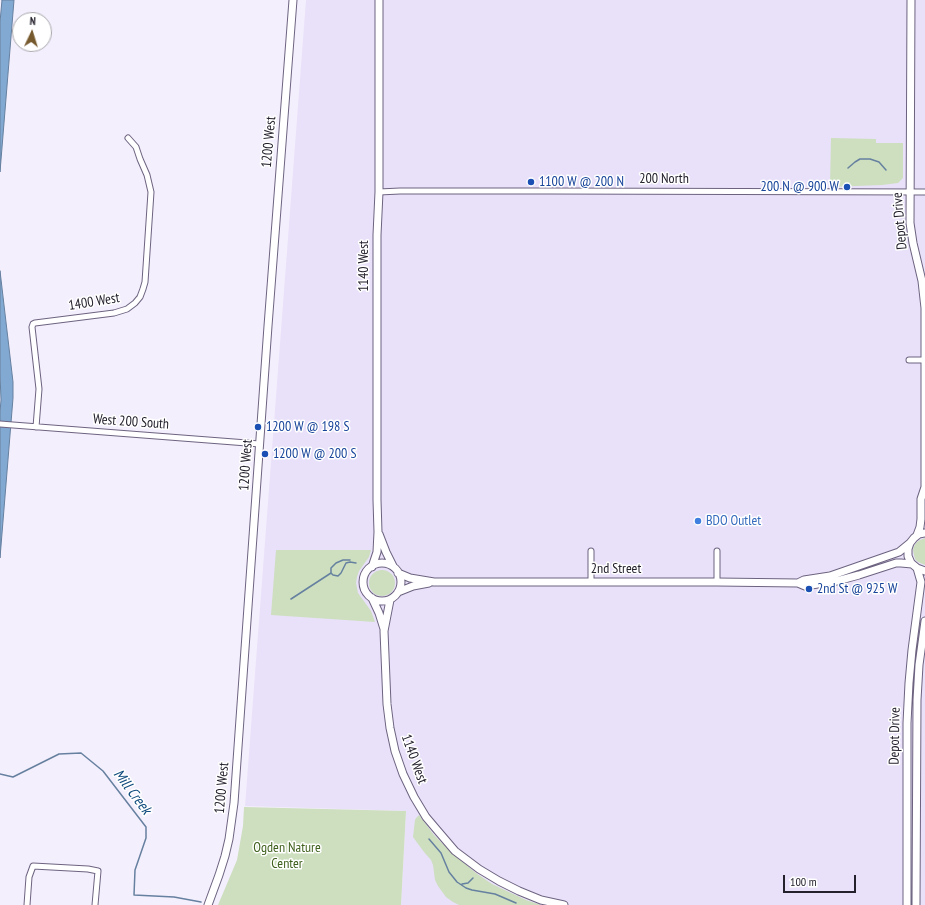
<!DOCTYPE html>
<style>
body{margin:0}
#map{position:relative;width:925px;height:905px;overflow:hidden;background:#f4effd;font-family:"PT Sans Narrow",sans-serif}
canvas{display:block}
.north{position:absolute;left:12px;top:12px;width:40px;height:40px;box-sizing:border-box;background:#fff;border:1px solid #a7a6ab;border-radius:50%;rotate:4deg;font-size:11px;font-weight:700;line-height:16px;text-align:center;color:#24202c}
.north::after{content:'';display:block;margin:auto;width:14px;height:18px;background:#76592d;clip-path:polygon(50% 0,100% 100%,50% 72%,0 100%)}
.scale{position:absolute;left:783px;top:875px;width:73px;height:18px;box-sizing:border-box;border:2px solid #24202c;border-top:0;padding-left:5px;font-size:12px;line-height:14px;white-space:nowrap;color:#24202c;-webkit-text-stroke:3px #fff;paint-order:stroke}
</style>
<div id="map">
<canvas width="925" height="905"></canvas>
<div class="north">N</div>
<div class="scale">100 m</div>
</div>
<script>
const context = document.querySelector('canvas').getContext('2d');
context.lineJoin = 'round';
function paint(path, color) { context.fillStyle = color; context.fill(path, 'evenodd'); }
const shape = rows => new Path2D(rows.map(r => 'M' + r).join(''));
function stroke(path, color, width, dash) { context.strokeStyle = color; context.lineWidth = width; context.lineCap = dash ? 'butt' : 'round'; context.setLineDash(dash || []); context.stroke(path); }
function label(font, color, halo, rows, align = 'center') {
  context.font = font + ' "PT Sans Narrow",sans-serif'; context.lineWidth = 3; context.setLineDash([]); context.textBaseline = 'middle'; context.strokeStyle = halo; context.fillStyle = color; for (const [text, x, y, turn = 0] of rows) {
    context.save(); context.translate(x, y); context.rotate((+turn || 0) * Math.PI / 180); context.textAlign = isNaN(turn) ? turn : align; if (halo) context.strokeText(text, 0, 0); context.fillText(text, 0, 0); context.restore();
  }
}
const built = shape([
 [306,0,925,0,925,905,401,905,406,811,245,806]
]);
const green = shape([
 [831,138,876,139,876,143,903,143,903,178,898,183,882,185,830,187],
 [925,538,925,565,918,562,915,559,914,555,913,550,914,546,917,542,920,540],
 [276,550,371,550,369,557,359,571,357,577,356,583,358,593,371,611,375,622,271,615],
 '369 583a13 13 0 1 1 26 0a13 13 0 1 1-26 0Z',
 [244,807,406,811,401,905,218,905,237,860,243,826],
 [419,815,434,835,452,853,476,873,492,884,526,900,541,905,459,905,453,902,446,897,438,886,435,880,433,865,431,860,424,852,413,837,415,820,416,818]
]);
const water = shape([
 [2,0,14,0,0,172,0,22,2,0],
 [0,271,13,382,13,398,0,558,0,412,1,400,0,374,0,271]
]);
const stream = shape([
 [848,168,855,162,860,159,870,159,879,162,886,170],
 [350,560,343,560,336,563,331,568,331,573,333,575,338,576,341,573,346,563,350,562,356,563],
 [291,599,331,573],
 [0,774,13,777,59,754,81,753,103,771,146,827,146,838,135,870,134,895,174,897,201,902],
 [429,839,441,853,449,872,457,882,466,888,472,890,495,894,516,903],
 [462,884,468,883,473,878]
]);
const street = shape([
 [379,192,400,191,550,191,925,192],
 [909,360,925,360],
 [0,424,260,444],
 [36,427,39,389,32,327,33,324,35,323,114,313,127,309,135,303,140,297,143,289,145,282,151,192,147,175,140,159,136,147,128,138],
 [591,551,591,582],
 [717,582,717,551],
 [27,905,29,877,33,866,88,869,98,871,95,905]
]);
const secondary = shape([
 [911,0,910,223,913,243,922,281,925,308,925,487,921,499,921,519,920,527,917,535],
 [925,533,919,534,914,538,910,543,908,549,908,556,911,563,917,568,925,571],
 [379,534,386,552,393,566],
 '363 582a19 19 0 1 1 38 0a19 19 0 1 1-38 0Z',
 [372,567,377,552,378,532,377,500,377,235,379,192,379,0],
 [398,573,410,578,434,582,717,582,798,583,805,586,837,581,859,575,896,563,901,563,912,564],
 [798,583,804,580,830,576,899,552,910,543],
 [398,592,413,586,429,583],
 [372,598,379,613,384,629],
 [390,600,384,631,387,704,390,728,395,751,403,774,414,797,426,817,437,830,455,851,479,869,499,881,519,891,541,900,564,905],
 [208,905,219,875,225,856,229,839,234,803,268,326,293,0],
 [907,905,907,723,909,683,912,650,921,582,917,568],
 [916,905,917,700,919,665,925,621]
]);
const markers = [
 [531,182,4,"#1a4fb4"],
 [847,187,4,"#1a4fb4"],
 [258,427,4,"#1a4fb4"],
 [265,454,4,"#1a4fb4"],
 [698,521,4,"#3f7fe0"],
 [809,589,4,"#1a4fb4"]
];
const streetNames = [
 ["1200 West",269,142,-85],
 ["200 North",664,179],
 ["Depot Drive",900,221,-95],
 ["1140 West",364,266,-90],
 ["1400 West",94,302,-9],
 ["West 200 South",131,422,4],
 ["1200 West",246,465,-86],
 ["2nd Street",616,569],
 ["Depot Drive",895,736,-89],
 ["1140 West",414,759,70],
 ["1200 West",222,788,-85]
];
const transitNames = [
 ["1100 W @ 200 N",539,182],
 ["200 N @ 900 W",839,187,"right"],
 ["1200 W @ 198 S",266,427],
 ["1200 W @ 200 S",273,454],
 ["2nd St @ 925 W",817,589]
];
const shopNames = [
 ["BDO Outlet",706,521]
];
const parkNames = [
 ["Ogden Nature",287,848],
 ["Center",287,864]
];
const waterNames = [
 ["Mill Creek",132,792,53]
];
paint(built, '#e9e1f9');
paint(green, '#cddfbf');
paint(water, '#82a9d1');
stroke(water, '#6680a0', 1);
stroke(stream, '#6680a0', 1.5);
stroke(street, '#6d6380', 7);
stroke(secondary, '#6d6380', 9);
stroke(street, '#fff', 5);
stroke(secondary, '#fff', 7);
for (const [x, y, r, color] of markers) { const dot = new Path2D(); dot.arc(x, y, r, 0, 2 * Math.PI); context.fillStyle = color; context.fill(dot); stroke(dot, '#fff', 1.5); }
label('14px', '#24202c', '#fff', streetNames);
label('14px', '#164399', '#fff', transitNames, 'left');
label('14px', '#366cbe', '#fff', shopNames, 'left');
label('14px', '#40611e', '#fff', parkNames);
label('italic 15px', '#124d7f', '#fff', waterNames);
</script>
